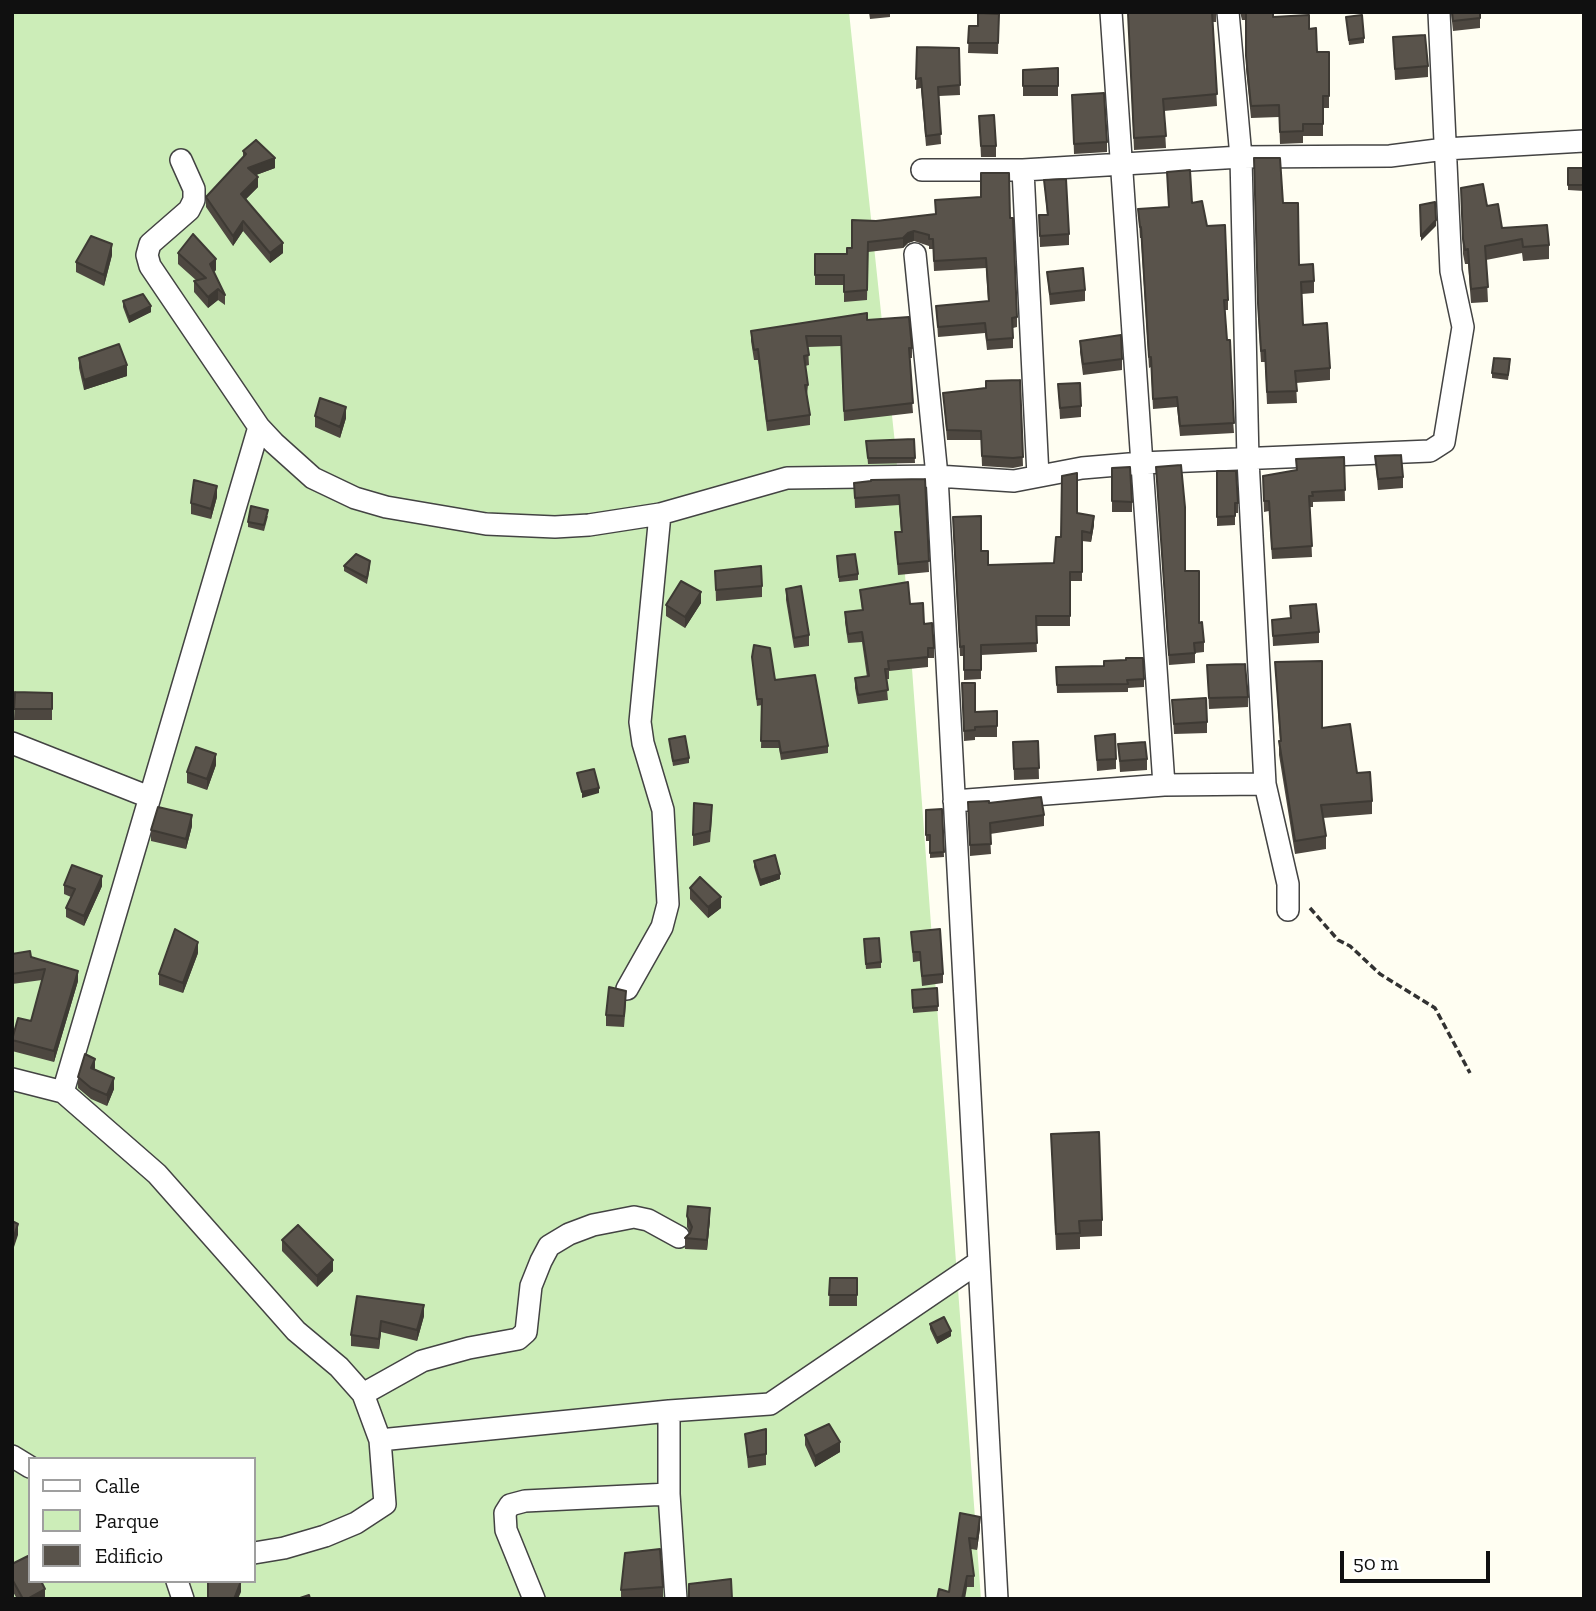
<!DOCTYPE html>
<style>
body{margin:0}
#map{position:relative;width:1596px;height:1611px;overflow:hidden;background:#fffef2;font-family:"Zilla Slab",serif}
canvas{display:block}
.frame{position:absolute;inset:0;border:14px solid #101010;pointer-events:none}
.legend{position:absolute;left:28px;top:1457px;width:228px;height:126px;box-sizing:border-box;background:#fff;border:2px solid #9f9f9f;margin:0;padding:9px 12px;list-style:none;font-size:21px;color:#101010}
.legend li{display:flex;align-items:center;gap:14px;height:35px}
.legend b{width:35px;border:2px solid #9f9f9f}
.scale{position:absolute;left:1340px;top:1551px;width:150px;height:32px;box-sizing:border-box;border:4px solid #101010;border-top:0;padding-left:9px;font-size:21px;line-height:24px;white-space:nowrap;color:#101010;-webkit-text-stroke:5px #fff;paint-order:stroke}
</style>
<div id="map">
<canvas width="1596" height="1611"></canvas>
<div class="frame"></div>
<ul class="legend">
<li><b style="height:9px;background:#fff"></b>Calle</li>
<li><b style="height:19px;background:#ccedb8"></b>Parque</li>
<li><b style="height:19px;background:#59534b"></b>Edificio</li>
</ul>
<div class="scale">50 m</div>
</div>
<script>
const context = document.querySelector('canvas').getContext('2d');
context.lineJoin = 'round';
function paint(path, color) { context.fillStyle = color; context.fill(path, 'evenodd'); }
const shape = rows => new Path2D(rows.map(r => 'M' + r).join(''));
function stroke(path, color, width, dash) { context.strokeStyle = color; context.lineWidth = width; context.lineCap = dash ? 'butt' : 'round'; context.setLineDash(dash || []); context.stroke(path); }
const green = shape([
 [12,12,849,12,896,453,981,1599,12,1599],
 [30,1459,254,1459,254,1581,30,1581]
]);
const path = shape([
 [1310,908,1338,940,1350,946,1380,974,1435,1008,1470,1073]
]);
const minor = shape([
 [1111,12,1164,785],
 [1228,12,1241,157,1248,460,1265,784,1288,884,1288,910],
 [181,160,194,189,194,200,189,210,150,244,147,255,150,266,259,427,274,443,313,478,355,498,386,507,486,524,555,527,589,525,660,514,787,478,937,476,1014,481,1082,468,1141,463,1430,451,1444,442,1463,327,1451,271,1439,12],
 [922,170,1023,170,1241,157,1390,156,1445,149,1584,141],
 [1023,170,1038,476],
 [915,254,937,476,997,1599],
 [12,743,149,797],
 [954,801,1164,785,1265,784],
 [627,989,662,927,668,904,663,810,643,743,640,722,660,514],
 [12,1079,63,1092,157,1174,296,1331,339,1367,363,1394,380,1440,385,1504,356,1523,325,1536,284,1548,254,1553],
 [63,1092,259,427],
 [363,1394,422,1361,469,1348,518,1339,526,1332,531,1286,541,1261,549,1246,569,1234,593,1225,634,1217,648,1220,679,1237],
 [669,1411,669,1494,676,1599],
 [380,1440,669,1411,770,1404,979,1262],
 [12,1456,30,1467],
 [177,1581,183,1599],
 [534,1599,506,1530,505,1513,510,1505,525,1501,669,1494]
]);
const wall = shape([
 [869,12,890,12,890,17,870,19],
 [1216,12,1216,22,1213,22,1217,106,1164,111,1166,148,1134,150,1128,13],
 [1240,12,1273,12,1273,17,1309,29,1317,52,1329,52,1329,108,1323,108,1323,136,1303,136,1303,143,1280,144,1279,117,1251,118,1246,69,1246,20,1242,20],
 [1451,12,1480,12,1480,28,1453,31],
 [999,14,998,54,968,53,969,26,978,26],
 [1346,17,1364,38,1364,43,1349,45],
 [1393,37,1428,66,1428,77,1395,80],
 [917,47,959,48,960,95,939,96,941,144,926,146,921,88,916,89],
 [1058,68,1058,96,1023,96,1023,70],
 [1072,95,1107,142,1107,152,1074,154],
 [979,116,996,146,996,157,981,157],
 [243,151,275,168,256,175,258,187,246,199,283,253,270,263,243,231,233,246,206,207,206,197,243,157],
 [1254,158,1283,203,1299,265,1314,281,1314,293,1302,294,1303,325,1330,368,1330,380,1296,383,1297,403,1267,404,1265,362,1261,362,1258,315],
 [1568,168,1584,168,1584,191,1568,190],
 [1167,172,1192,203,1207,226,1228,300,1228,310,1225,310,1234,433,1180,436,1177,407,1153,409,1151,367,1149,368,1141,238,1140,238,1138,209,1169,207],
 [1044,180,1069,234,1069,245,1040,247,1039,215,1047,215],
 [1461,188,1487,206,1502,228,1549,245,1549,259,1523,261,1522,253,1486,260,1488,302,1471,303,1468,264,1465,264,1463,254],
 [1010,218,1017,317,1017,327,1013,328,1013,348,987,350,985,333,938,337,936,306,988,301,986,268,934,271,933,249,929,249,929,246,914,241,908,243,903,248,868,252,867,300,844,302,844,285,815,285,815,254,847,254,876,221],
 [178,253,216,270,214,272,225,295,225,305,218,300,208,308,194,292,194,281,197,281,178,264],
 [112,255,104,286,76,272,76,262],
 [1047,272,1085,290,1085,301,1050,305],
 [123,301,151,312,129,323,123,307],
 [867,320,912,348,912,358,909,358,913,413,844,421,841,346,808,347,809,365,805,366,808,385,807,395,810,415,810,425,767,431,758,360,754,360,751,341,751,331],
 [1080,341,1122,359,1122,370,1083,375,1080,352],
 [79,358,127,376,84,390,79,368],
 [1510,365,1508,380,1492,378,1492,373],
 [1020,380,1023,466,1013,468,982,466,981,440,947,440,943,393,986,388],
 [1058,384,1081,406,1081,417,1060,419],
 [315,416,346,418,340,438,315,427],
 [914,439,915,463,868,464,866,441],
 [1375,456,1403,477,1403,488,1378,490],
 [1344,457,1345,501,1313,502,1313,507,1310,507,1312,557,1272,559,1269,511,1264,512,1263,476,1296,470,1296,459],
 [1156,467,1204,642,1204,652,1195,653,1195,663,1169,665],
 [1112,468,1132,502,1132,512,1112,512],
 [1217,471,1238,503,1238,513,1235,513,1235,525,1217,526],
 [925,479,929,572,898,575,895,532,901,532,899,505,855,508,854,483],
 [217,497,211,519,191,514,191,503],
 [1077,513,1094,525,1091,542,1082,541,1082,581,1070,581,1070,626,1036,626,1037,652,981,655,981,679,964,680,964,656,960,656,953,527,981,551,988,565,1054,563,1061,537],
 [268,516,264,531,248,527,248,522],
 [837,556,858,574,858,580,839,582],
 [344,566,370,566,367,584,344,571],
 [715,571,762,586,762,597,716,601],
 [786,589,809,635,809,646,794,648,786,600],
 [860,590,910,604,924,624,934,648,934,658,928,658,928,667,889,671,889,679,886,679,888,700,858,704,855,688,855,678,867,677,862,642,848,643,845,622,845,612,862,610],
 [701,603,685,628,666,616,666,605],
 [1290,606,1319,632,1319,643,1273,646,1272,620,1290,619],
 [752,657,775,680,828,746,828,753,781,760,779,748,761,748,762,705,757,706],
 [1275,662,1322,728,1357,773,1372,801,1372,814,1323,818,1326,836,1326,849,1295,854,1279,755,1279,741,1280,741],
 [1207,665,1248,697,1248,707,1209,709],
 [1056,667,1144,679,1144,687,1128,688,1128,692,1057,693],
 [962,683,975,712,997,726,997,737,975,737,975,740,964,741],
 [15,692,52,693,52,720,14,720],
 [1172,700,1207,722,1207,733,1174,734],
 [1095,736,1116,759,1116,769,1097,771],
 [669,739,689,758,689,763,673,766],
 [1038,741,1039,779,1014,780,1013,742],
 [1118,744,1147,759,1147,770,1120,772],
 [216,765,207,790,187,783,187,772],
 [968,802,989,803,1044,815,1044,826,990,834,991,854,970,856],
 [942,809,944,857,930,858,930,841,926,841,926,810],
 [712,815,710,842,693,846,693,835],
 [192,826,186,849,151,841,151,830],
 [754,861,780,879,760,886,754,867],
 [64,885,102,886,84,926,66,917,66,908,71,897,64,894],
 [690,888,721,908,708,918,690,899],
 [911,932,943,974,943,983,922,986,920,961,913,962],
 [864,945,881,962,881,968,866,969],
 [198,953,183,993,159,985,159,974],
 [12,954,31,957,78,981,54,1062,12,1051,12,1038,31,1021,42,980,12,984],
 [937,988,938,1011,913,1013,912,990],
 [626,1002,624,1027,606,1026,606,1015],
 [95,1070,114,1089,107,1106,91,1099,78,1088,78,1077],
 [1051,1134,1102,1220,1102,1236,1080,1237,1080,1249,1056,1250],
 [687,1216,710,1219,707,1250,685,1249,685,1238,690,1233,687,1227],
 [282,1240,333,1271,317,1287,282,1251],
 [830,1278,857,1278,857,1306,829,1306],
 [357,1296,424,1316,417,1341,381,1332,379,1349,351,1346,351,1335],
 [930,1324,951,1336,937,1344,930,1329],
 [766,1429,766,1465,748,1468,745,1434],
 [805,1435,840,1452,815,1467,805,1445],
 [960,1513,980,1528,977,1550,971,1549,974,1576,974,1587,967,1587,949,1592],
 [12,1564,45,1599,17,1599,12,1590],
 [663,1587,663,1597,621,1599,621,1590]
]);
const shadedWall = shape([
 [275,158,275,168,248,178,248,168],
 [258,177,258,187,241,204,241,194],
 [1436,220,1436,226,1421,241,1421,236],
 [243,221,243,231,233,246,233,236],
 [914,231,914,241,908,243,903,248,903,238,908,233],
 [283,243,283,253,270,263,270,253],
 [112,244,112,255,104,286,104,275],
 [216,259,216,270,210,275,210,264],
 [218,289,218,300,208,308,208,297],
 [151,306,151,312,129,323,129,317],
 [127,365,127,376,84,390,84,380],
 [346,407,346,418,340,438,340,427],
 [217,486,217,497,211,519,211,509],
 [1094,516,1094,525,1091,542,1091,533],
 [701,592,701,603,685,628,685,617],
 [216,754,216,765,207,790,207,779],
 [599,788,599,793,582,798,582,792],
 [192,815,192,826,186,849,186,839],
 [780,874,780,879,760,886,760,880],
 [102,876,102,886,84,926,84,916],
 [721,897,721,908,708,918,708,907],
 [198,942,198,953,183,993,183,983],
 [78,971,78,981,54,1062,54,1051],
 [95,1059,95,1069,91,1068],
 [114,1078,114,1089,107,1106,107,1095],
 [710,1208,710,1219,707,1250,707,1240],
 [18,1224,18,1235,12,1253,12,1242],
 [333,1260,333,1271,317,1287,317,1276],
 [424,1305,424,1316,417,1341,417,1330],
 [381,1321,381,1332,379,1349,379,1339],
 [951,1331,951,1336,937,1344,937,1338],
 [840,1442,840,1452,815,1467,815,1456],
 [980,1517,980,1528,977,1550,977,1539],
 [967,1576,967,1587,965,1599,962,1599],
 [241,1581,241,1592,238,1599,234,1599],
 [45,1589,45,1599,27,1599]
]);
const building = shape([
 [1212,12,1217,94,1163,99,1166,136,1134,138,1128,13,1212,12],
 [1246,12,1273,12,1273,17,1309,15,1309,29,1316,28,1317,52,1329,52,1329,96,1323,96,1323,124,1303,124,1303,131,1280,132,1279,105,1251,106,1246,56,1246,12],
 [1452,12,1480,12,1480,18,1453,21,1452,12],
 [978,13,999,14,998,43,968,43,969,26,978,26,978,13],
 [1362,15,1364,38,1349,40,1346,17,1362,15],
 [1425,35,1428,66,1395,69,1393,37,1425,35],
 [917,47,959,48,960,85,938,87,941,134,926,136,921,78,916,79,917,47],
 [1058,68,1058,86,1023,86,1023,70,1058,68],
 [1104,93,1107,142,1074,144,1072,95,1104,93],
 [994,115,996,146,981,146,979,116,994,115],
 [256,140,275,158,248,168,258,177,241,194,283,243,270,253,243,221,233,236,206,197,246,154,243,151,256,140],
 [1254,158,1280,158,1283,203,1298,203,1299,265,1313,264,1314,281,1301,282,1303,325,1327,323,1330,368,1295,371,1297,391,1267,392,1265,350,1261,351,1258,303,1254,158],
 [1568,168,1584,168,1584,185,1568,185,1568,168],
 [1190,170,1192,203,1202,201,1207,226,1225,225,1228,300,1224,300,1227,340,1230,340,1234,423,1180,426,1177,397,1153,399,1151,357,1149,357,1141,227,1140,227,1138,209,1169,207,1167,172,1190,170],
 [981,173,1009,173,1010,218,1013,218,1017,317,1012,318,1013,338,987,340,985,323,938,327,936,306,989,301,986,258,934,261,933,239,929,239,929,235,914,231,908,233,903,238,868,242,867,290,844,292,844,275,815,275,815,254,847,254,847,248,852,248,852,220,876,221,936,214,935,200,981,197,981,173],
 [1066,179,1069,234,1040,236,1039,215,1048,215,1044,180,1066,179],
 [1483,184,1487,206,1498,204,1502,228,1547,225,1549,245,1523,247,1522,239,1485,246,1488,287,1471,289,1468,249,1465,250,1463,239,1461,188,1483,184],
 [1435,202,1436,220,1421,236,1420,205,1435,202],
 [193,234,216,259,210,264,225,295,218,289,208,297,194,281,206,278,178,253,193,234],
 [91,236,112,244,104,275,76,262,91,236],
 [1083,268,1085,290,1050,294,1047,272,1083,268],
 [143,294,151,306,129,317,123,301,143,294],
 [867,313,867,320,909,317,912,348,909,348,913,403,844,411,841,336,806,336,809,355,804,356,808,385,805,385,810,415,767,421,758,349,754,350,751,331,867,313],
 [1121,335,1122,359,1083,364,1080,341,1121,335],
 [119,344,127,365,84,380,79,358,119,344],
 [1494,358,1510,359,1508,375,1492,373,1494,358],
 [1020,380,1023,457,1013,458,982,456,981,431,947,430,943,393,986,388,986,381,1020,380],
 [1080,383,1081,406,1060,408,1058,384,1080,383],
 [320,398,346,407,340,427,315,416,320,398],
 [914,439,915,458,868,458,866,441,914,439],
 [1401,455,1403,477,1378,479,1375,456,1401,455],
 [1344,457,1345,490,1312,492,1313,496,1309,496,1312,546,1272,549,1269,501,1264,501,1263,476,1297,470,1296,459,1344,457],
 [1181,465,1185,507,1185,571,1199,571,1199,623,1202,622,1204,642,1194,643,1195,653,1169,655,1156,467,1181,465],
 [1130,467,1132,502,1112,501,1112,468,1130,467],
 [1217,471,1236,471,1238,503,1235,503,1235,516,1217,517,1217,471],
 [1077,473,1077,513,1094,516,1091,533,1082,531,1082,572,1070,572,1070,616,1036,616,1037,643,981,645,981,670,964,670,964,646,960,647,953,517,981,516,981,551,988,551,988,565,1054,563,1056,537,1061,537,1062,476,1077,473],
 [925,479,929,561,898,564,895,532,902,532,899,495,855,498,854,483,871,481,871,480,925,479],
 [194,480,217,486,211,509,191,503,194,480],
 [251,506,268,510,264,525,248,522,251,506],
 [356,554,370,561,367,578,344,566,356,554],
 [855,554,858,574,839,577,837,556,855,554],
 [761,566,762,586,716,590,715,571,761,566],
 [681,581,701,592,685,617,666,605,681,581],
 [908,582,910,604,923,603,924,624,932,623,934,648,928,648,928,657,888,661,889,669,885,669,888,690,858,695,855,678,869,676,862,632,848,634,845,612,863,610,860,590,908,582],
 [801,586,809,635,794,638,786,589,801,586],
 [1316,604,1319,632,1273,636,1272,620,1291,618,1290,606,1316,604],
 [754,645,770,648,775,680,815,675,828,746,781,753,779,741,761,741,762,699,757,699,752,657,754,645],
 [1126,658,1143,658,1144,679,1127,680,1128,684,1057,685,1056,667,1104,666,1104,661,1126,660,1126,658],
 [1322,661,1322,728,1350,724,1357,773,1370,772,1372,801,1321,805,1326,836,1295,841,1279,741,1281,741,1275,662,1322,661],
 [1245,664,1248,697,1209,698,1207,665,1245,664],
 [962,683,975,683,975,712,997,711,997,726,975,727,975,730,964,731,962,683],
 [15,692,52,693,52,709,14,709,15,692],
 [1206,698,1207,722,1174,724,1172,700,1206,698],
 [1115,734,1116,759,1097,760,1095,736,1115,734],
 [685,736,689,758,673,761,669,739,685,736],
 [1038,741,1039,768,1014,769,1013,742,1038,741],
 [1145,742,1147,759,1120,761,1118,744,1145,742],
 [196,747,216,754,207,779,187,772,196,747],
 [594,769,599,788,582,792,577,773,594,769],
 [1041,797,1044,815,990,823,991,844,970,845,968,802,989,801,989,803,1041,797],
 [694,803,712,805,710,831,693,835,694,803],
 [158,807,192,815,186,839,151,830,158,807],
 [942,809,944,852,930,853,930,835,926,835,926,810,942,809],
 [775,855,780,874,760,880,754,861,775,855],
 [72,865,102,876,84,916,66,908,75,889,64,885,72,865],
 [700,877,721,897,708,907,690,888,700,877],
 [175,929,198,942,183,983,159,974,175,929],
 [940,929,943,974,922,976,920,952,913,952,911,932,940,929],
 [879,938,881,962,866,964,864,939,879,938],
 [30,951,31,957,78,971,54,1051,12,1040,18,1018,31,1021,45,969,12,974,12,954,30,951],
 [609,987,626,991,624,1016,606,1015,609,987],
 [937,988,938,1006,913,1008,912,990,937,988],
 [85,1054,95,1059,91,1068,114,1078,107,1095,91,1088,78,1077,85,1054],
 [1099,1132,1102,1220,1079,1221,1080,1233,1056,1234,1051,1134,1099,1132],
 [688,1206,710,1208,707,1240,685,1238,690,1233,692,1227,687,1216,688,1206],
 [12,1221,18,1224,12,1242,12,1221],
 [298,1225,333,1260,317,1276,282,1240,298,1225],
 [830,1278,857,1278,857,1295,829,1295,830,1278],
 [357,1296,424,1305,417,1330,381,1321,379,1339,351,1335,357,1296],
 [944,1317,951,1331,937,1338,930,1324,944,1317],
 [829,1424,840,1442,815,1456,805,1435,829,1424],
 [766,1429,766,1454,748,1457,745,1434,766,1429],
 [960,1513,980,1517,977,1539,969,1538,974,1576,967,1576,962,1599,937,1599,939,1589,949,1592,960,1513],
 [660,1549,663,1587,621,1590,625,1553,660,1549],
 [28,1556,30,1560,30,1581,41,1581,45,1589,27,1599,23,1599,12,1579,12,1564,28,1556],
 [731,1579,732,1599,689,1599,689,1584,731,1579],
 [241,1581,234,1599,208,1599,208,1582,241,1581],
 [309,1595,310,1599,297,1599,309,1595]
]);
paint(green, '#ccedb8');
stroke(minor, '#434343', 24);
stroke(path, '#323232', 3.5, [7, 3.5]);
stroke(minor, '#fff', 21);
paint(wall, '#4d4740');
paint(shadedWall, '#3e3a34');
paint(building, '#59534b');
stroke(building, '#3e3a34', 2);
</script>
